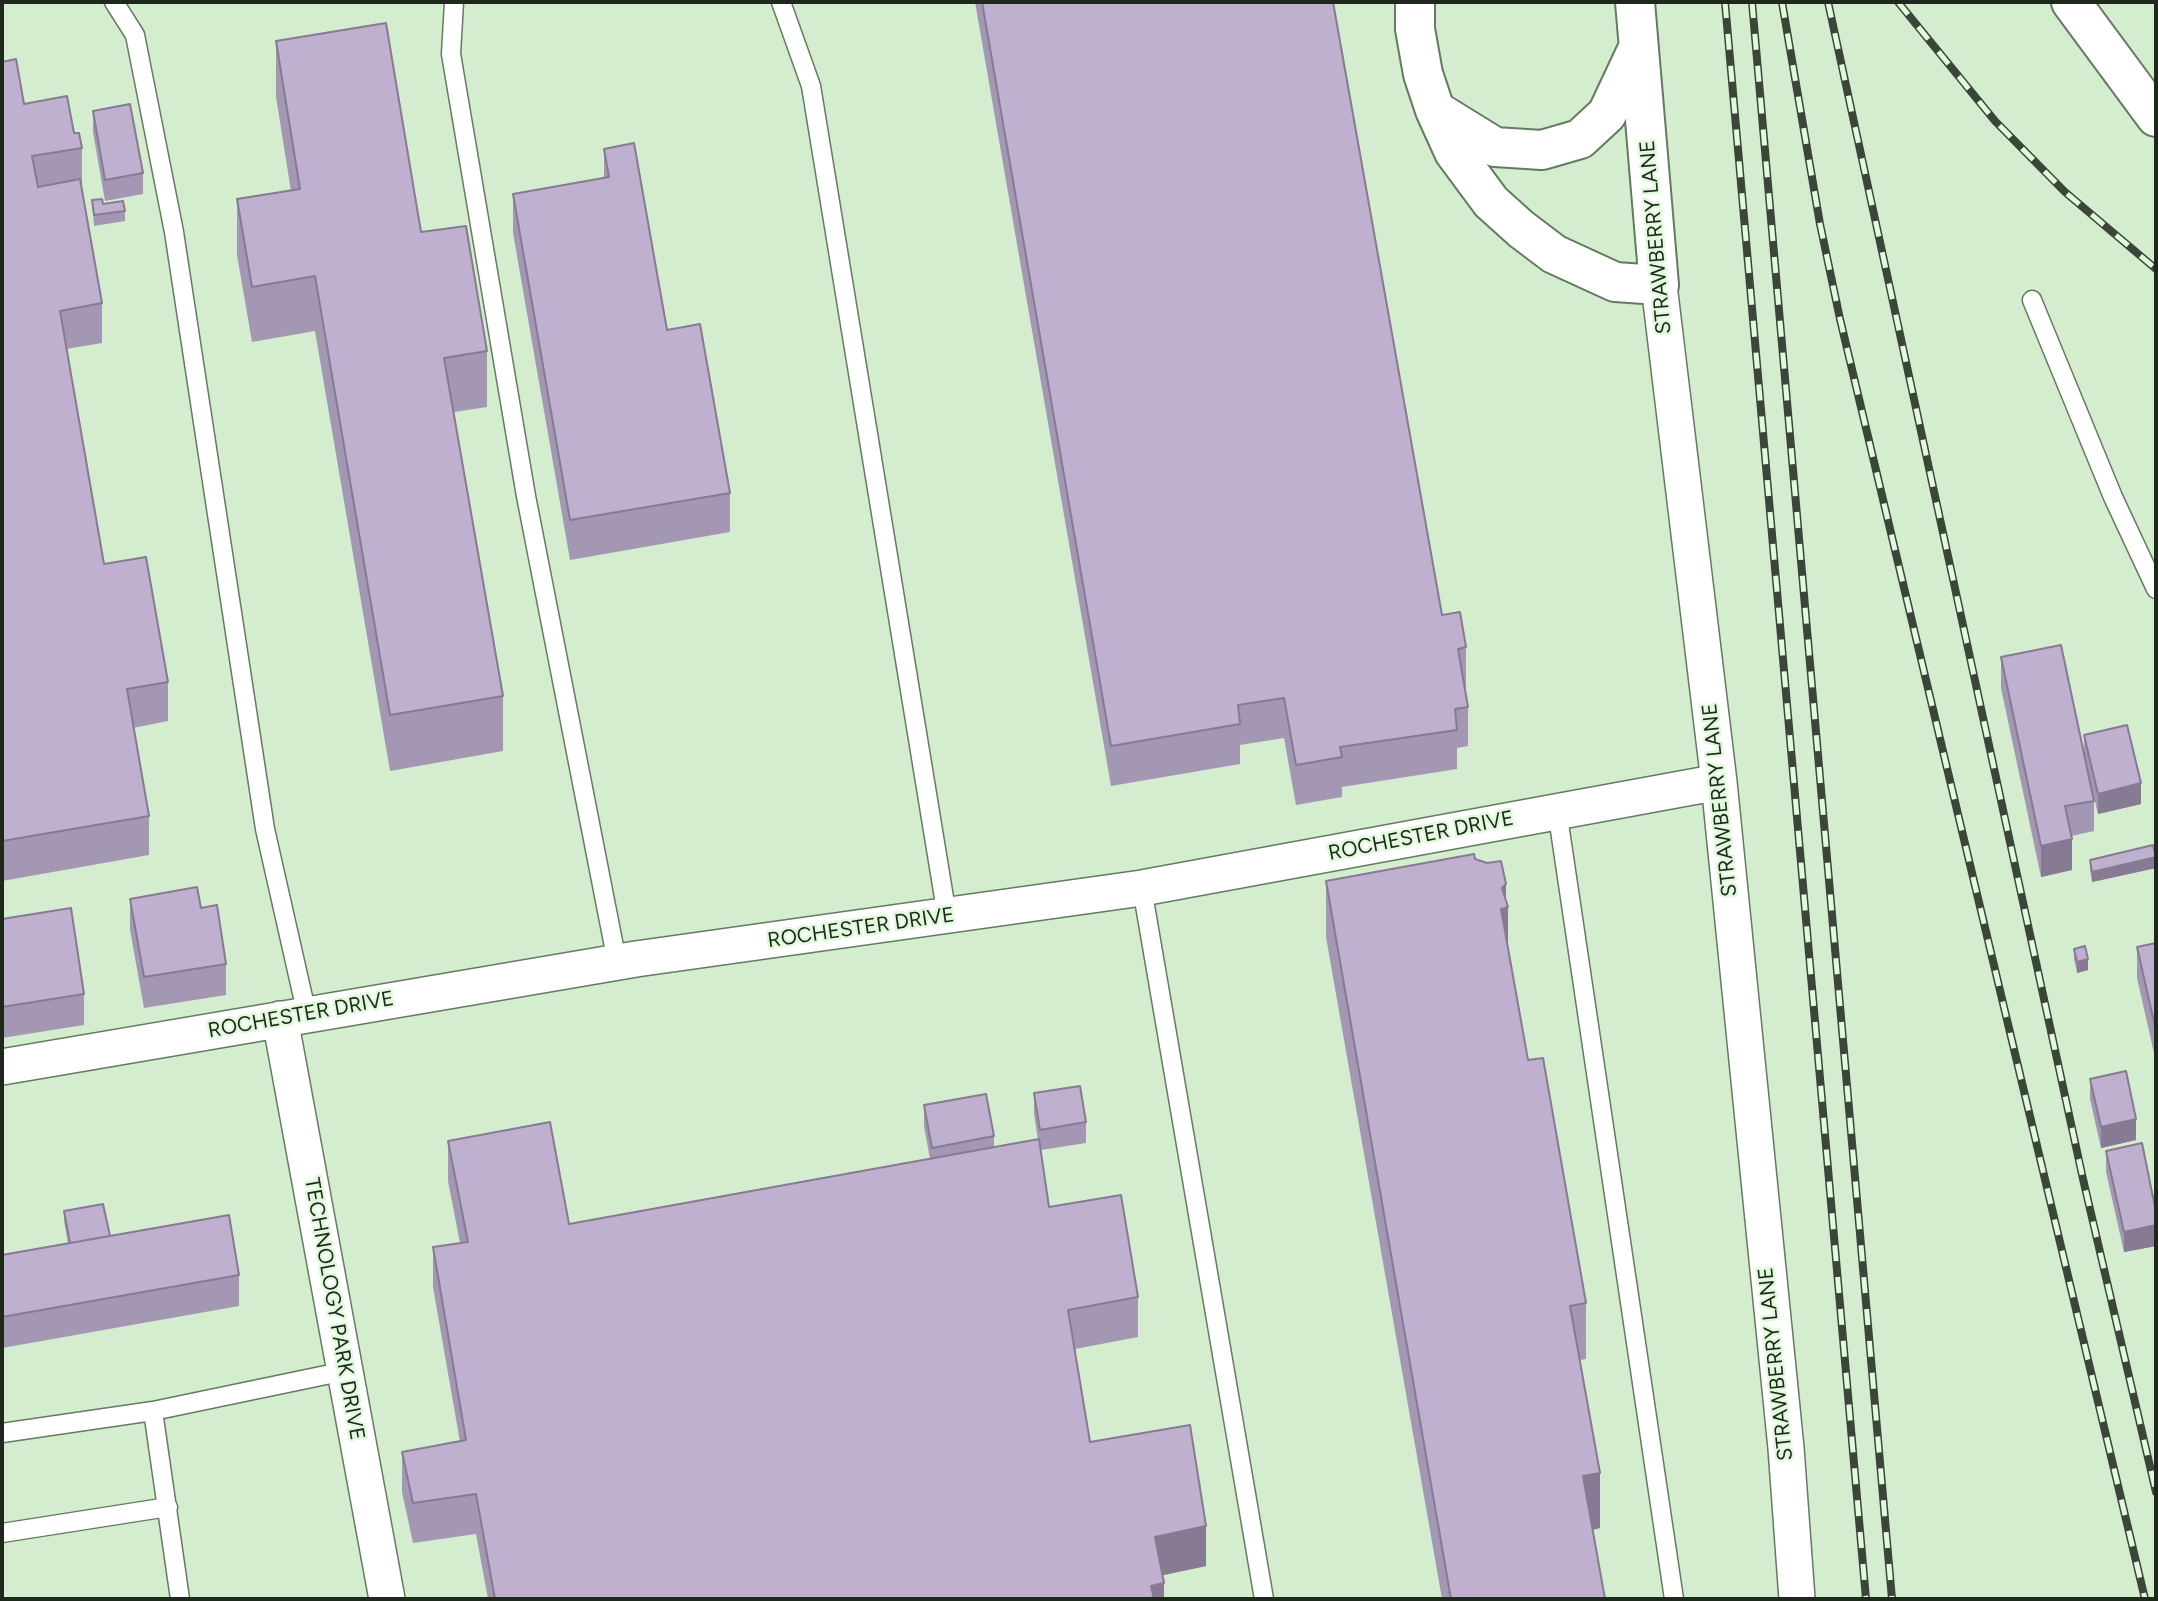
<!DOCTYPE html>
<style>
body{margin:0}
#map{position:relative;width:2158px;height:1601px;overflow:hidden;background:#d4edcf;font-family:Figtree,sans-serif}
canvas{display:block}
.frame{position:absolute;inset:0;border:4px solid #1f281d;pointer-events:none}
</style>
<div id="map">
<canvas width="2158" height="1601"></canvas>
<div class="frame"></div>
</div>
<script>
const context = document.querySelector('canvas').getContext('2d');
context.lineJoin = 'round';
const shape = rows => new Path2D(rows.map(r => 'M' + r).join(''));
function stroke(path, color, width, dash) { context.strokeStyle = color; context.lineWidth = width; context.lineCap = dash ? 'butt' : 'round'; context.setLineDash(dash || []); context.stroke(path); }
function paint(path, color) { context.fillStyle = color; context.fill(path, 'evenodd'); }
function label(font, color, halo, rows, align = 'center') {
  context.font = font + ' Figtree,sans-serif'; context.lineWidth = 5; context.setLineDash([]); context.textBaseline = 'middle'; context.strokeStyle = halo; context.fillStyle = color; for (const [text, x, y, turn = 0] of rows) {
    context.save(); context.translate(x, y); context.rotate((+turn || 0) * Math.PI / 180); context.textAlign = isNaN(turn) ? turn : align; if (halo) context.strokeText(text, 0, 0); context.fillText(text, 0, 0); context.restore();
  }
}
const lane = shape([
 [114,2,135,35,174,232,265,829,307,1015],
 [454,2,451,54,526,496,617,962],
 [781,2,811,86,947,916],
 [2032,300,2113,497,2156,589],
 [1557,810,1674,1599],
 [1142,888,1264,1599],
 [2,1433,153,1411],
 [2,1533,168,1507],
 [180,1599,153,1411,345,1371]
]);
const street = shape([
 [1659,285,1719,782,1786,1448,1797,1599],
 [280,1019,387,1599],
 [2,1067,636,959,1142,888,1719,782]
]);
const secondary = shape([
 [1415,2,1415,29,1423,74,1435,110,1454,152,1491,202,1521,229,1554,254,1615,282,1659,285,1635,2],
 [2071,2,2156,117],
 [1435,110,1495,147,1542,150,1580,139,1607,114,1638,48]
]);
const rail = shape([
 [1725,2,1866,1599],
 [1752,2,1892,1599],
 [1782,2,1820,224,1840,319,2145,1599],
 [1828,2,2083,1179,2156,1492],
 [1898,2,1995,121,2065,192,2156,269]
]);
const wall = shape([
 [975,2,1333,2,1442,615,1466,647,1466,687,1465,687,1468,707,1468,746,1457,748,1457,769,1342,787,1342,797,1296,805,1284,738,1240,745,1240,764,1111,786],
 [276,41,421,232,487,351,487,407,454,412,503,696,503,751,390,771,315,331,252,342,237,255,237,199,291,191,276,97],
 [2,62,24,104,74,133,82,148,82,187,102,303,102,343,66,349,104,564,168,682,168,721,133,728,149,816,149,855,2,881],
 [93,111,143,173,143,194,105,201,93,132],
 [604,149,667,330,730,493,730,532,570,560,513,233,513,194,604,178],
 [92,200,125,211,125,221,94,226],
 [2001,657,2084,755,2084,735,2141,804,2098,814,2085,762,2094,801,2094,831,2071,836,2072,870,2041,877,2001,688],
 [1475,859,1506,900,1508,946,1528,1060,1586,1303,1586,1359,1580,1360,1600,1528,1593,1530,1605,1599,1442,1599,1326,937,1326,881],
 [2090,860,2156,868,2092,882,2090,870],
 [130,899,201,908,226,964,226,995,144,1008,130,930],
 [2,919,84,994,84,1025,2,1038],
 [2156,943,2156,1062,2137,978,2137,947],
 [2074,949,2088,970,2077,973,2074,959],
 [2090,1079,2136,1140,2101,1148,2090,1099],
 [1034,1093,1086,1122,1086,1143,1041,1150,1049,1207,1138,1297,1138,1337,1075,1349,1090,1442,1206,1566,1162,1575,1164,1599,488,1599,476,1534,413,1543,402,1492,402,1452,460,1442,433,1287,433,1247,460,1243,448,1181,448,1141,569,1224,930,1159,924,1126,924,1105,994,1136,994,1147,1038,1140,1034,1114],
 [2106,1151,2156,1212,2156,1246,2124,1252,2106,1172],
 [64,1211,110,1236,239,1275,239,1306,2,1348,2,1255,68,1243,64,1221]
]);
const shadedWall = shape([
 [2141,783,2141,804,2098,814,2098,794],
 [2072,839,2072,870,2041,877,2041,846],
 [2156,857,2156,868,2092,882,2092,872],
 [1506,884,1506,907,1508,907,1508,963,1501,909,1502,888],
 [2088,959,2088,970,2077,973,2077,962],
 [2136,1119,2136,1140,2101,1148,2101,1127],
 [2156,1225,2156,1246,2124,1252,2124,1232],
 [1600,1473,1600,1528,1583,1532,1583,1476],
 [1206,1526,1206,1566,1155,1577,1155,1537],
 [1164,1583,1164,1599,1151,1599,1151,1586]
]);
const building = shape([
 [982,2,1333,2,1442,615,1460,612,1466,647,1458,649,1468,707,1455,709,1457,730,1340,747,1342,757,1296,765,1284,698,1238,705,1240,724,1111,746,982,2],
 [386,23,421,232,466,226,487,351,444,358,503,696,390,715,315,276,252,287,237,199,300,189,276,41,386,23],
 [16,59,24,104,67,96,74,133,79,133,82,148,32,156,38,187,80,179,102,303,60,311,104,564,146,557,168,682,127,689,149,816,2,841,2,62,16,59],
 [130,104,143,173,105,180,93,111,130,104],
 [634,143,667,330,700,324,730,493,570,520,513,194,609,177,604,149,634,143],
 [102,199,103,204,123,201,125,211,94,215,92,200,102,199],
 [2061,645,2094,801,2065,806,2072,839,2041,846,2001,657,2061,645],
 [2127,725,2141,783,2098,794,2084,735,2127,725],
 [2153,845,2156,857,2092,872,2090,860,2153,845],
 [1474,854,1475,859,1487,863,1501,861,1506,884,1502,888,1508,907,1501,909,1528,1060,1543,1058,1586,1303,1570,1306,1600,1473,1583,1476,1605,1599,1451,1599,1326,881,1474,854],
 [197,887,201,908,217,905,226,964,144,977,130,899,197,887],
 [71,908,84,994,2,1007,2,919,71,908],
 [2156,943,2156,1031,2137,947,2156,943],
 [2085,946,2088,959,2077,962,2074,949,2085,946],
 [2126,1071,2136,1119,2101,1127,2090,1079,2126,1071],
 [1080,1086,1086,1122,1040,1130,1034,1093,1080,1086],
 [986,1094,994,1136,932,1148,924,1105,986,1094],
 [550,1122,569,1224,1039,1139,1049,1207,1121,1195,1138,1297,1068,1310,1090,1442,1190,1425,1206,1526,1155,1537,1164,1583,1151,1586,1154,1599,495,1599,476,1494,413,1503,402,1452,466,1440,433,1247,468,1242,448,1141,550,1122],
 [2142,1143,2156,1212,2156,1225,2124,1232,2106,1151,2142,1143],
 [103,1204,110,1236,70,1243,64,1211,103,1204],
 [229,1215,239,1275,2,1317,2,1255,229,1215]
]);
const streetNames = [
 ["STRAWBERRY LANE",1656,237,-95],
 ["STRAWBERRY LANE",1720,800,-96],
 ["ROCHESTER DRIVE",1421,836,-11],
 ["ROCHESTER DRIVE",861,928,-8],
 ["ROCHESTER DRIVE",301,1015,-10],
 ["TECHNOLOGY PARK DRIVE",334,1309,80],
 ["STRAWBERRY LANE",1776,1364,-96]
];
stroke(lane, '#647b61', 21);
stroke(street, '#647b61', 38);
stroke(secondary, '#647b61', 42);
stroke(lane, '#fff', 18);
stroke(street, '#fff', 35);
stroke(secondary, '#fff', 38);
stroke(rail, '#3a4638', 8);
stroke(rail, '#e1fadc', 5, [16]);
paint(wall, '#a497b3');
paint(shadedWall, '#867b92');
paint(building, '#bfb0d0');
stroke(building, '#867b92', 2);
label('21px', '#1f281d', '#e1fadc', streetNames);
</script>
